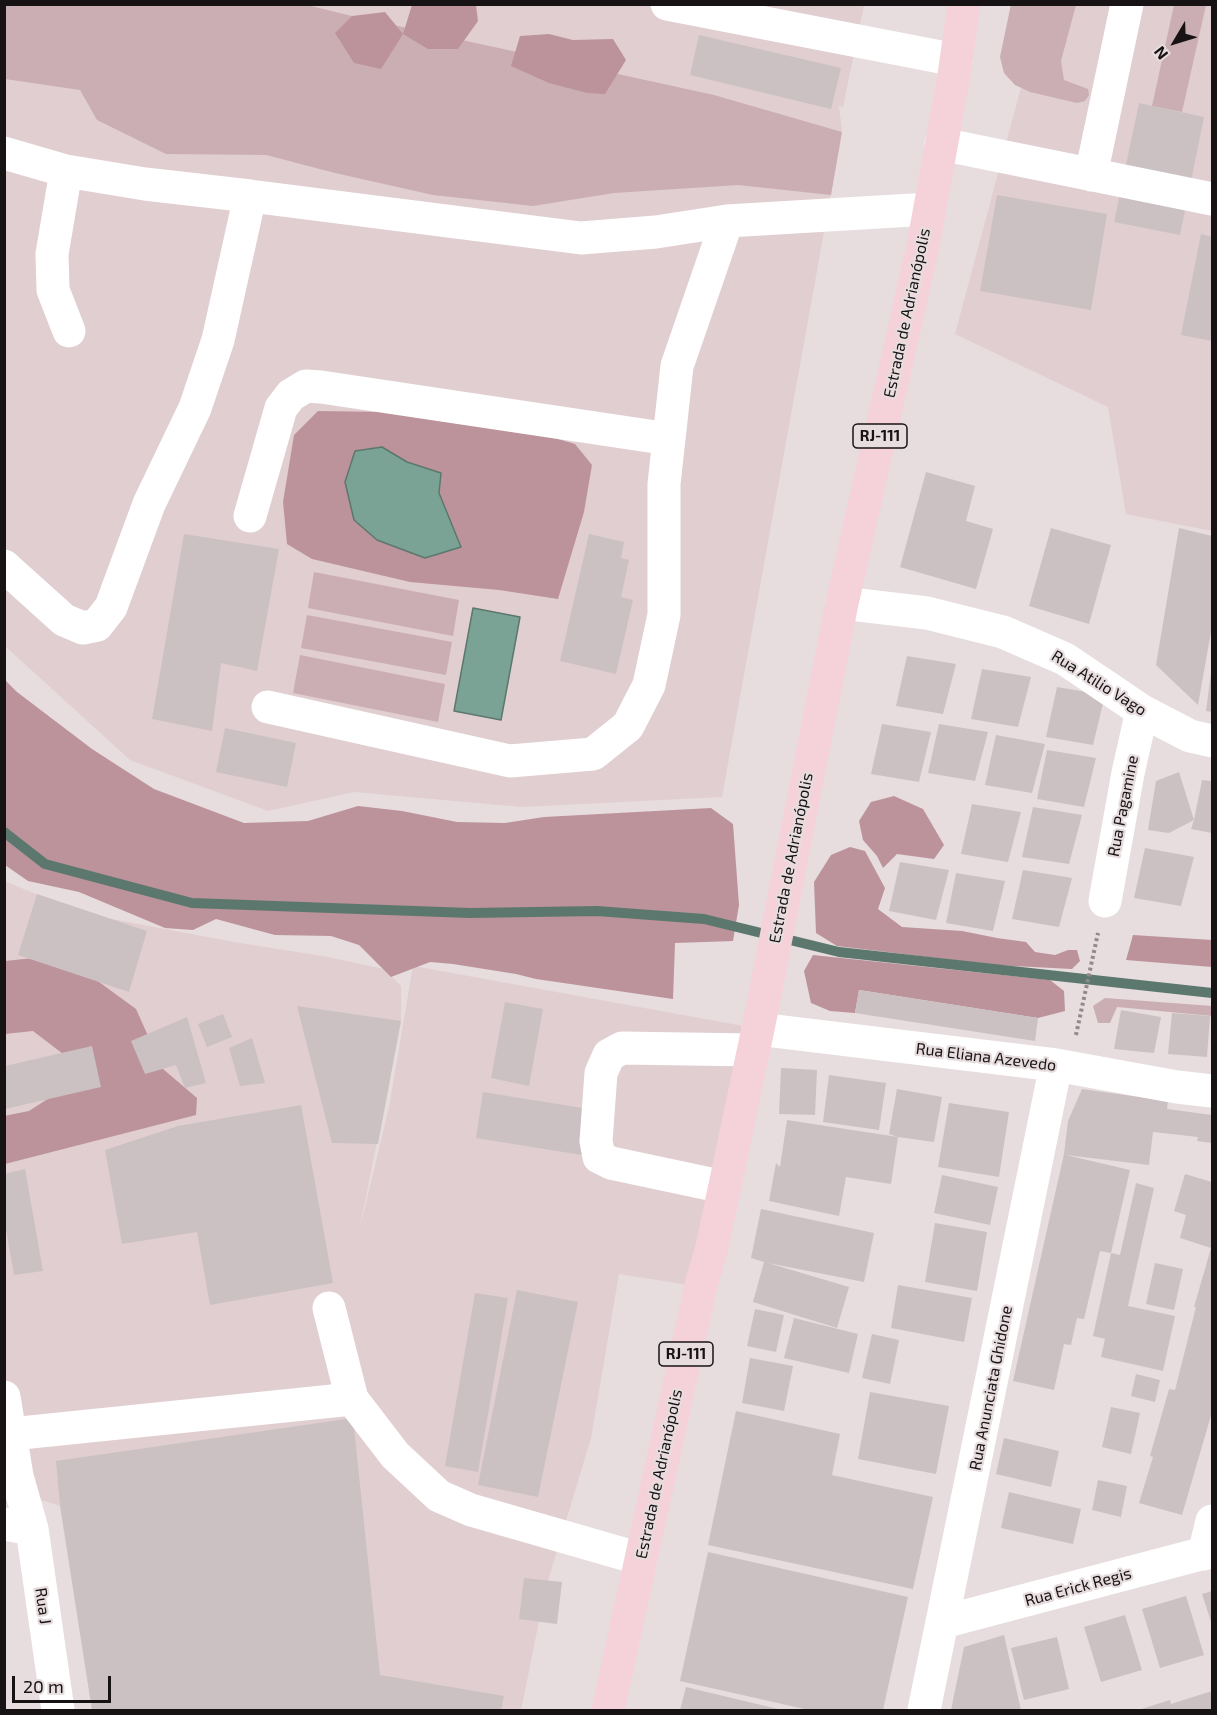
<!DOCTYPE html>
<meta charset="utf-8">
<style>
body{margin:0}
#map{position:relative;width:1217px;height:1715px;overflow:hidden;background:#e7dcde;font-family:"Exo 2",sans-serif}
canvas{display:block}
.frame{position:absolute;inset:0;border:6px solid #171314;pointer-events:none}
.north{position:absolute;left:1145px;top:12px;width:60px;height:60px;-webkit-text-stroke:4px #e7dcde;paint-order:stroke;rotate:232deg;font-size:16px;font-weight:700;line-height:24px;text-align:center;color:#171314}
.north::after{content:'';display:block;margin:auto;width:21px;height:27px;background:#171314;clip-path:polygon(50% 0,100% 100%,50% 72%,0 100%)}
.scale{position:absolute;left:12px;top:1676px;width:99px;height:27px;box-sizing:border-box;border:3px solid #171314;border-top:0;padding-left:8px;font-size:18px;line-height:21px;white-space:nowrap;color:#171314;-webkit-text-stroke:4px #e7dcde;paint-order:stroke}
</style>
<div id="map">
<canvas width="1217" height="1715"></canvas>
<div class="frame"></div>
<div class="north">N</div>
<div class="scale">20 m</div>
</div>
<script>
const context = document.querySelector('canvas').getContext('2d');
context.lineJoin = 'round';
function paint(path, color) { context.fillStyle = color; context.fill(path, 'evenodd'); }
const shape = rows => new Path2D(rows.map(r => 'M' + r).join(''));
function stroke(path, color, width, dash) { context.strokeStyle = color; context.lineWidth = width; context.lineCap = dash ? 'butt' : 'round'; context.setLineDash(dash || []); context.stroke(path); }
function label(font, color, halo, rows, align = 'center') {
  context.font = font + ' "Exo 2",sans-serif'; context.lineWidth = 4.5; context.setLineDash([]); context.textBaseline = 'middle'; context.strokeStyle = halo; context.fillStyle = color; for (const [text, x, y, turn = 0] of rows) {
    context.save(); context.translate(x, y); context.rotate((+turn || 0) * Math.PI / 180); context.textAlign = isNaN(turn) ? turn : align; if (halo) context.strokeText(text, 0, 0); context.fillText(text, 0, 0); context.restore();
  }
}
const built = shape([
 [4,5,864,5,843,107,839,106,842,132,722,797,522,807,354,792,268,811,130,760,5,646],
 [1043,5,1212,5,1212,531,1126,514,1108,407,955,334],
 [4,881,85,914,234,942,328,957,384,969,401,986,401,1021,359,1232,389,1107,413,966,754,1028,695,1286,619,1274,591,1438,546,1587,521,1710,92,1710,60,1506,5,1488]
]);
const green = shape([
 [1011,4,1076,5,1061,61,1064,80,1088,89,1089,95,1085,101,1077,103,1030,92,1015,85,1004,73,1000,57],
 [5,5,307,5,352,16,714,95,842,132,831,195,738,185,614,193,533,206,433,195,335,173,266,155,166,154,97,120,80,90,5,79],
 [1174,5,1206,5,1182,112,1152,106],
 [314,572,459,600,453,636,308,608],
 [307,615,452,642,446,675,301,648],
 [300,655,445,684,438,722,293,693],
 [1105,998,1212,1006,1212,1016,1117,1007,1110,1023,1098,1023,1093,1006]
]);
const forest = shape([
 [412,5,476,5,478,21,458,49,428,49,403,34,381,69,354,63,335,33,352,16,385,12,403,34],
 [549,34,573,40,613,39,626,60,605,94,587,93,549,83,511,66,520,36],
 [318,411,385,412,503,423,575,444,592,465,584,512,558,599,499,590,410,582,312,559,287,544,283,502,294,435],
 [4,679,17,692,92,749,154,789,244,823,308,821,358,806,402,811,457,822,505,823,544,817,711,808,733,824,739,905,733,941,675,943,673,999,536,979,516,974,453,964,430,962,391,977,359,945,331,936,275,935,216,919,193,930,165,928,79,892,28,881,5,865],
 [894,796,923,809,944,845,934,859,897,854,883,868,877,856,863,840,859,821,871,802],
 [850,847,865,851,885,888,878,909,902,927,962,931,997,938,1026,942,1035,952,1055,955,1068,950,1077,950,1080,961,1072,969,994,965,837,946,816,933,814,882,831,855],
 [1133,935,1212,940,1212,967,1126,960],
 [62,955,136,1009,163,1069,197,1098,196,1115,5,1164,4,1116,29,1111,88,1073,33,1031,5,1034,5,961],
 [813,955,1050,980,1064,991,1065,1011,1038,1018,859,990,855,1013,830,1011,811,1003,804,971]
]);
const water = shape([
 [382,447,407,462,441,473,439,493,461,547,425,558,377,540,354,520,345,482,355,451,382,447],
 [473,608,520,617,501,720,454,711,473,608]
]);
const stream = shape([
 [4,832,45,864,192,903,470,913,597,911,704,919,839,952,1212,993]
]);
const building = shape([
 [699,35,841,68,831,109,690,75],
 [1139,103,1204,117,1180,235,1114,222],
 [997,195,1107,214,1091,310,980,291],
 [1201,234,1212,237,1212,341,1181,335],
 [926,472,975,486,966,521,993,529,976,589,900,567],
 [1051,528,1111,545,1089,624,1029,606],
 [1179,528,1212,536,1212,626,1198,705,1156,665],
 [184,534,279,549,257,671,221,663,212,731,152,719],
 [589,534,624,542,621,558,629,560,621,597,633,600,616,674,560,661],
 [907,656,956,664,943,714,896,706],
 [982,669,1031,677,1018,727,971,719],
 [1211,673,1212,673,1212,712,1206,711],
 [1057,687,1105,695,1093,745,1046,737],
 [882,724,931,732,919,782,871,774],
 [939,724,988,732,975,781,928,773],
 [225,728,296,743,287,787,216,772],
 [996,735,1045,744,1032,793,985,785],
 [1047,750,1096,758,1084,807,1037,799],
 [1179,772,1194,820,1202,780,1212,781,1212,833,1191,829,1194,820,1169,833,1148,830,1156,781],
 [972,804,1021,812,1008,862,961,854],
 [1033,807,1082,815,1069,864,1022,857],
 [1145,848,1194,857,1181,906,1134,898],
 [900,862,949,870,936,920,889,911],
 [1023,870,1072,878,1059,927,1012,919],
 [956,873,1005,881,993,931,946,923],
 [37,894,147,931,129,992,18,955],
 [859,990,1038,1018,1035,1041,855,1013],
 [505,1002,543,1009,529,1086,491,1078],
 [297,1006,401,1021,378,1144,332,1143],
 [1121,1010,1161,1017,1154,1053,1114,1049],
 [1172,1013,1210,1016,1207,1057,1168,1054],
 [223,1014,232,1037,207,1047,198,1024],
 [187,1017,206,1083,185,1088,176,1065,145,1074,131,1041],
 [252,1038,265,1083,240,1086,229,1048],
 [92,1046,101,1087,5,1109,5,1066],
 [781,1068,817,1070,815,1115,779,1114],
 [829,1075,886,1083,879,1130,823,1122],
 [897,1089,942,1097,934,1142,898,1137,889,1134],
 [1082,1089,1168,1101,1167,1109,1212,1115,1212,1143,1197,1141,1198,1137,1153,1132,1149,1165,1066,1155,1130,1170,1111,1253,1100,1251,1084,1319,1077,1318,1071,1345,1064,1344,1054,1390,1013,1381,1064,1154,1068,1121],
 [483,1092,595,1110,588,1156,476,1138],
 [949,1103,1009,1112,999,1177,938,1167],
 [301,1105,333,1283,210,1305,197,1232,122,1244,105,1150,178,1126],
 [787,1120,898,1137,891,1184,846,1177,839,1216,769,1201,776,1163,780,1167],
 [25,1169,43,1271,14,1275,4,1218,4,1174],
 [1185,1174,1212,1182,1212,1412,1182,1515,1139,1503,1153,1457,1150,1456,1169,1389,1175,1390,1196,1307,1194,1307,1211,1248,1180,1238,1186,1215,1174,1211],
 [942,1175,998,1187,990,1225,934,1213],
 [1136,1183,1154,1188,1128,1306,1175,1316,1163,1371,1101,1357,1105,1339,1093,1336,1111,1253,1120,1255],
 [761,1209,874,1233,864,1282,768,1263,849,1287,837,1328,753,1302,764,1262,751,1258],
 [935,1223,987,1232,977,1291,925,1282],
 [1155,1263,1183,1269,1174,1310,1146,1304],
 [898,1285,972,1298,964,1342,891,1328],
 [517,1290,578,1302,538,1497,478,1485],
 [475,1293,508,1298,478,1472,445,1466],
 [755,1309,784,1315,776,1352,747,1346],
 [794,1318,858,1334,849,1373,784,1358],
 [872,1334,899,1340,890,1384,862,1378],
 [750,1358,793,1366,784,1411,742,1403],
 [1136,1374,1160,1380,1155,1402,1131,1396],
 [870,1392,949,1406,936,1474,858,1459],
 [1111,1407,1140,1413,1131,1454,1102,1447],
 [736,1411,840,1434,832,1475,933,1497,913,1589,708,1545],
 [353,1418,380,1675,504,1696,501,1710,92,1710,60,1505,56,1461],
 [1004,1438,1059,1451,1051,1487,996,1474],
 [1098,1480,1127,1486,1121,1517,1092,1510],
 [1009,1492,1081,1509,1073,1544,1001,1528],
 [708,1552,908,1597,883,1710,809,1710,680,1681],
 [524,1578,562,1582,557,1624,519,1619],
 [1212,1591,1212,1625,1202,1594],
 [1186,1596,1204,1655,1160,1668,1142,1609],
 [1125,1615,1142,1670,1101,1682,1084,1627],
 [1004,1635,1021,1710,951,1710,964,1647],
 [1057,1637,1069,1689,1024,1700,1011,1648],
 [686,1687,782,1710,680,1710],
 [1212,1691,1212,1710,1138,1710,1170,1700,1171,1704]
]);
const path = shape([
 [1076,1035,1098,933]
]);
const minor = shape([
 [667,4,956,60],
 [941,144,1212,199],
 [4,153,66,171,145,184,250,196],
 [66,171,52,254,53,290,69,331],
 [1091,175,1127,4],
 [250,516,281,408,291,395,306,386,321,387,669,439],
 [4,566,64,620,83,628,97,625,111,607,149,504,195,408,218,340,250,196,581,238,656,232,727,221,929,209],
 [842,603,927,613,1003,632,1065,659,1142,711,1190,736,1212,741],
 [268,707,510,761,593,754,628,726,649,685,664,615,664,484,677,366,727,221],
 [1105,901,1128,773,1142,711],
 [758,1029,1056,1065,1177,1087,1212,1091],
 [724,1187,611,1163,599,1157,596,1141,601,1073,609,1055,622,1048,753,1050],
 [329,1308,352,1399],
 [4,1397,17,1476,32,1529],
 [11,1434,352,1399,395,1455,439,1496,471,1510,641,1559],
 [4,1524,32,1529,58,1710],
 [1204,1554,1212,1521],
 [943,1622,1212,1551],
 [924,1710,1056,1065]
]);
const major = shape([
 [608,1710,701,1285,712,1247,758,1029,842,603,923,246,954,75,964,4]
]);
const shields = [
 [880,436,54],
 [686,1354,54]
];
const shieldNames = [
 ["RJ-111",880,436],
 ["RJ-111",686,1354]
];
const streetNames = [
 ["Estrada de Adrianópolis",907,313,-78],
 ["Rua Atilio Vago",1099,683,32],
 ["Rua Pagamine",1123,806,-79],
 ["Estrada de Adrianópolis",791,858,-79],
 ["Rua Eliana Azevedo",986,1057,7],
 ["Rua Anunciata Ghidone",991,1388,-79],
 ["Estrada de Adrianópolis",659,1474,-78],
 ["Rua Erick Regis",1078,1587,-15],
 ["Rua J",43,1606,82]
];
paint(built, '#e1ced1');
paint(green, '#cbaeb3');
paint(forest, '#bc939b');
paint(water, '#7aa395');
stroke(water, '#5c786e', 1.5);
stroke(stream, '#5c786e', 10);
paint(building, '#cbc1c3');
stroke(path, '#92898b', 4, [3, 3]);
stroke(minor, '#fff', 33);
stroke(major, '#f5d2d9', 33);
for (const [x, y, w] of shields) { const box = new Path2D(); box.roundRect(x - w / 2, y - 12, w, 24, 4.5); context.fillStyle = '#e7dcde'; context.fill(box); stroke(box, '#171314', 1.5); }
label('bold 15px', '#171314', null, shieldNames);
label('16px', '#171314', '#e7dcde', streetNames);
</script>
